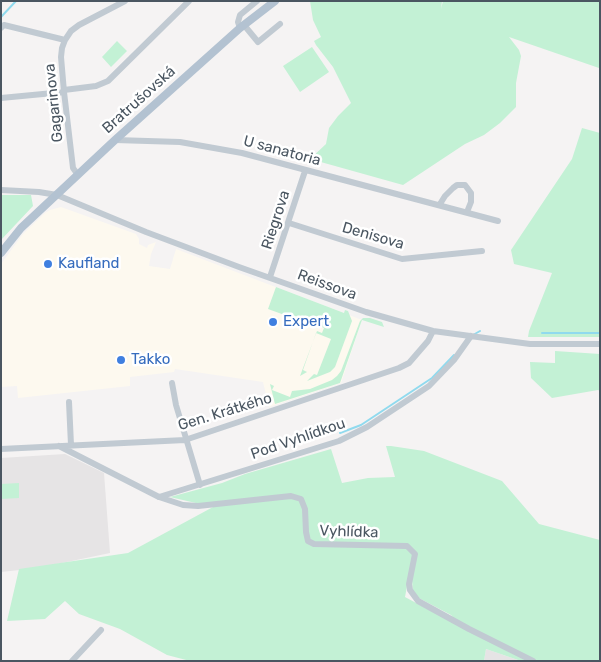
<!DOCTYPE html>
<meta charset="utf-8">
<style>
body{margin:0}
#map{position:relative;width:601px;height:662px;overflow:hidden;background:#f5f3f3;font-family:Rubik,sans-serif}
canvas{display:block}
.frame{position:absolute;inset:0;border:2px solid #4a5661;pointer-events:none}
</style>
<div id="map">
<canvas width="601" height="662"></canvas>
<div class="frame"></div>
</div>
<script>
const context = document.querySelector('canvas').getContext('2d');
context.lineJoin = 'round';
function paint(path, color) { context.fillStyle = color; context.fill(path, 'evenodd'); }
const shape = rows => new Path2D(rows.map(r => 'M' + r).join(''));
function stroke(path, color, width, dash) { context.strokeStyle = color; context.lineWidth = width; context.lineCap = dash ? 'butt' : 'round'; context.setLineDash(dash || []); context.stroke(path); }
function label(font, color, halo, rows, align = 'center') {
  context.font = font + ' Rubik,sans-serif'; context.lineWidth = 5; context.setLineDash([]); context.textBaseline = 'middle'; context.strokeStyle = halo; context.fillStyle = color; for (const [text, x, y, turn = 0] of rows) {
    context.save(); context.translate(x, y); context.rotate((+turn || 0) * Math.PI / 180); context.textAlign = isNaN(turn) ? turn : align; if (halo) context.strokeText(text, 0, 0); context.fillText(text, 0, 0); context.restore();
  }
}
const commercial = shape([
 [61,207,136,234,139,239,139,244,147,248,148,245,156,242,151,254,149,266,170,269,176,249,362,320,341,383,269,407,263,382,175,369,174,372,130,377,130,386,18,398,17,386,1,387,1,264,23,234,45,213,50,210]
]);
const education = shape([
 [65,454,104,473,110,553,38,568,1,572,1,458],
 [486,649,521,661,484,661]
]);
const green = shape([
 [310,1,442,1,441,9,443,1,600,1,600,65,599,68,509,37,519,50,521,56,516,83,516,107,500,123,484,135,465,144,403,185,310,159,326,144,329,128,338,116,351,103,333,67,316,45,314,41,321,37,313,20],
 [117,41,127,51,111,67,102,57],
 [312,47,329,72,300,92,283,66],
 [582,128,600,133,600,337,528,337,529,331,552,273,514,264,511,250,572,159],
 [1,195,31,195,33,206,1,240],
 [276,287,344,313,345,310,348,311,352,321,335,367,330,372,307,381,314,374,317,375,331,339,316,333,303,370,307,372,300,376,317,331,322,333,324,328,318,325,319,323,314,321,312,325,268,309],
 [363,318,370,318,382,322,384,327,362,320,340,383,275,404,270,384,274,386,272,390,290,397,292,391,310,389,332,380,337,376,341,371,360,321],
 [555,351,600,354,600,391,598,390,552,398,531,378,530,362,555,363],
 [386,446,391,446,424,451,502,481,539,524,600,540,600,661,521,661,486,649,484,661,190,661,167,655,120,629,79,614,65,601,45,619,7,621,19,569,128,553,213,507,170,497,222,483,245,474,331,449,342,483,368,478,395,477],
 [411,565,413,595,451,615,461,627,405,597],
 [19,483,19,498,1,499,1,484]
]);
const stream = shape([
 [1,17,16,1],
 [542,333,600,333],
 [473,335,480,331],
 [340,433,361,425,432,378,454,355]
]);
const minor = shape([
 [244,25,258,42,280,24],
 [1,28,4,25,65,40],
 [240,28,238,22,240,15,257,1],
 [64,90,96,86,108,81,189,1],
 [1,98,64,92],
 [115,140,180,142,242,153,498,221],
 [78,175,73,168,64,92,61,57,62,48,65,40,71,31,79,25,125,1],
 [1,190,39,192,57,195,146,232,239,267,366,312,433,331,530,344,600,344],
 [440,204,445,196,453,188,457,185,465,185,471,193,471,202,467,212],
 [289,223,402,259,482,251],
 [270,277,305,171],
 [172,383,176,405,200,485],
 [69,402,71,445],
 [59,446,159,497,183,505,198,506,291,496,301,499,305,509,306,532,308,541,314,544,407,546,415,554,409,584,410,590,418,601,469,629,533,661],
 [1,449,185,440,399,368,409,363,428,341,433,331],
 [159,497,339,441,367,427,429,386,454,360,471,336],
 [72,661,101,630]
]);
const major = shape([
 [1,253,21,228,115,140,240,28,275,1]
]);
const markers = [
 [48,264,5,"#3f7fe0"],
 [273,322,5,"#3f7fe0"],
 [121,360,5,"#3f7fe0"]
];
const streetNames = [
 ["Bratrušovská",139,100,-42],
 ["Gagarinova",54,103,-96],
 ["U sanatoria",282,151,15],
 ["Riegrova",276,220,-72],
 ["Denisova",373,236,16],
 ["Reissova",327,285,20],
 ["Gen. Krátkého",225,412,-17],
 ["Pod Vyhlídkou",298,439,-19],
 ["Vyhlídka",349,532,2]
];
const shopNames = [
 ["Kaufland",58,264],
 ["Expert",283,322],
 ["Takko",131,360]
];
paint(commercial, '#fdf9ef');
paint(education, '#e6e4e5');
paint(green, '#c3f1d5');
stroke(stream, '#90daee', 2);
stroke(minor, '#c1cad2', 6);
stroke(major, '#b3c2d1', 8);
for (const [x, y, r, color] of markers) { const dot = new Path2D(); dot.arc(x, y, r, 0, 2 * Math.PI); context.fillStyle = color; context.fill(dot); stroke(dot, '#fff', 2); }
label('15px', '#4a5661', '#fff', streetNames);
label('15px', '#366cbe', '#fff', shopNames, 'left');
</script>
